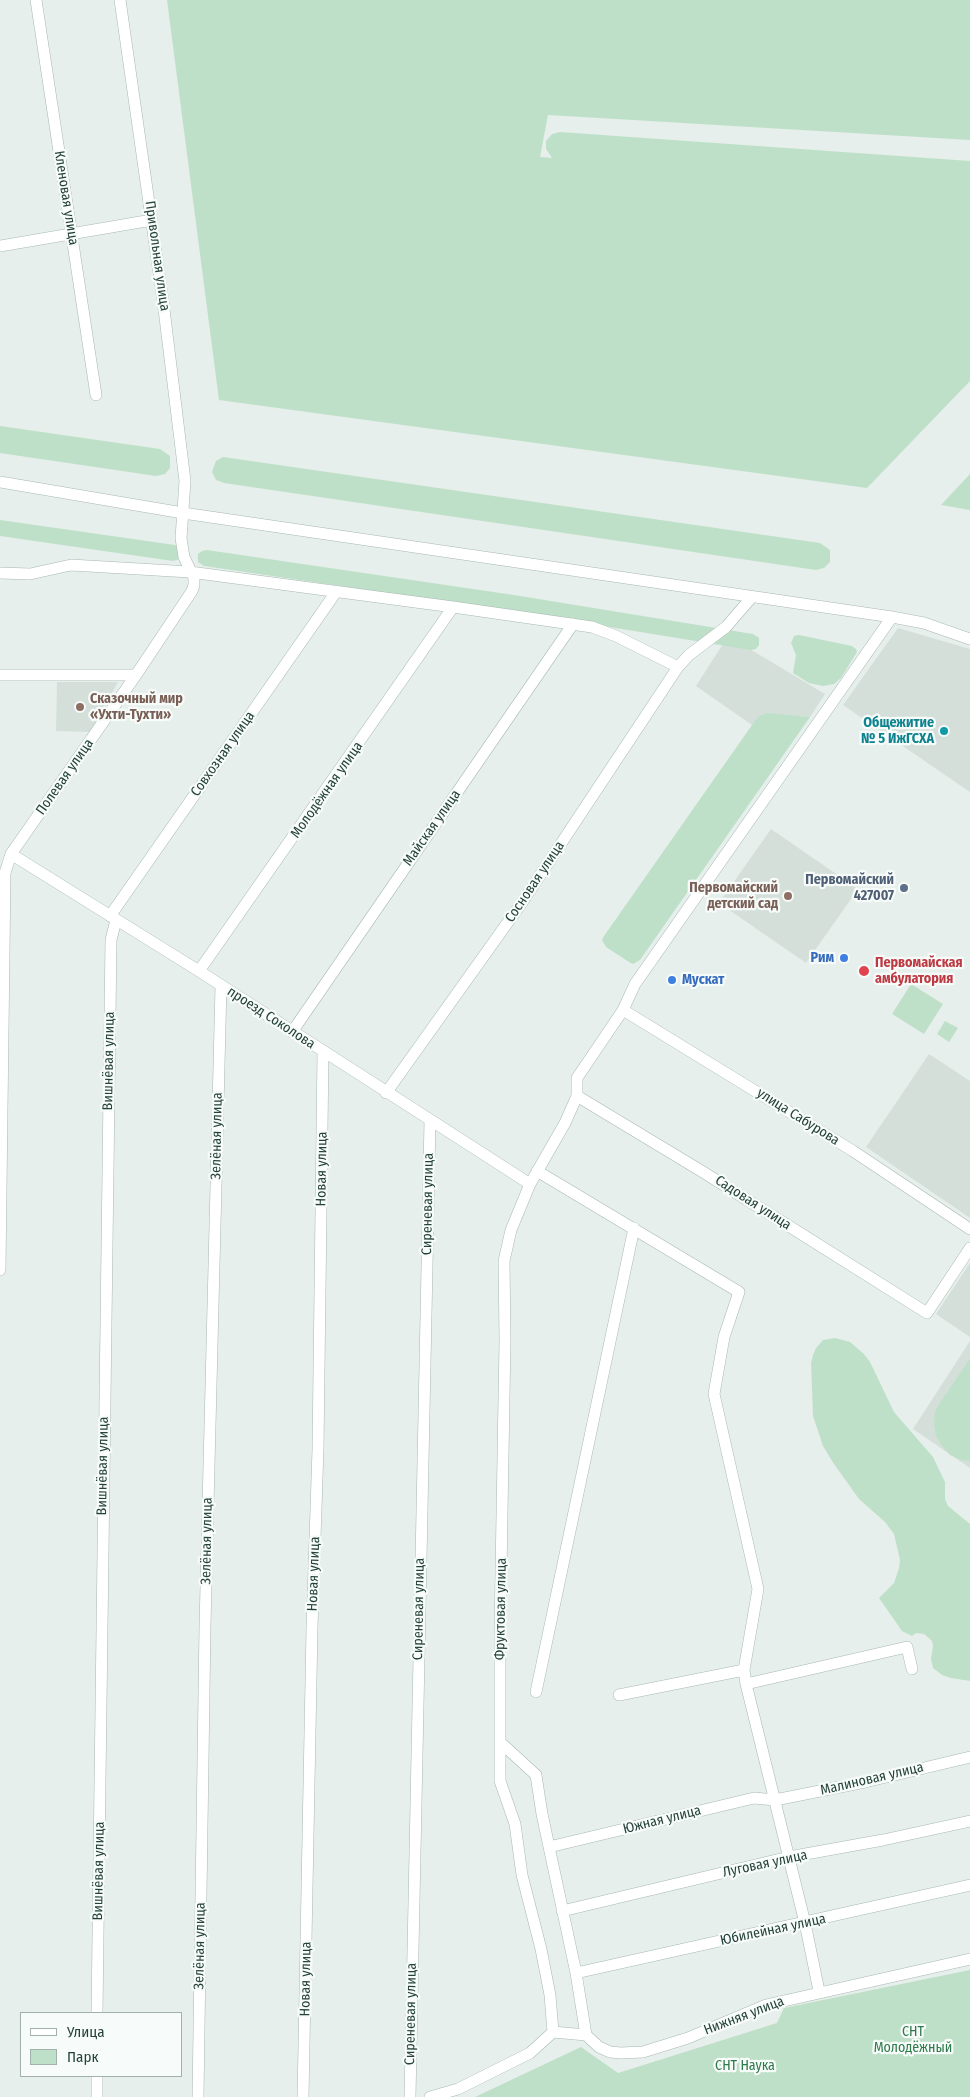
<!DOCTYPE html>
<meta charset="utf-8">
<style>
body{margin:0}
#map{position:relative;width:970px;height:2097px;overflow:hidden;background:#e6efeb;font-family:"Fira Sans Condensed",sans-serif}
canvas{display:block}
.legend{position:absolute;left:20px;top:2012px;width:162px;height:65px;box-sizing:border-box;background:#f7fbf9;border:1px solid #a3b1ad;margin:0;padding:6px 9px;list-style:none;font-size:15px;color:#24423a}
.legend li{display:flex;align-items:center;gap:10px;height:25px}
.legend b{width:25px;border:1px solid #a3b1ad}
</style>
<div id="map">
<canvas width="970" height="2097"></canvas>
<ul class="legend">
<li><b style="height:6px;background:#fff"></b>Улица</li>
<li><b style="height:14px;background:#bfe0c8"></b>Парк</li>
</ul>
</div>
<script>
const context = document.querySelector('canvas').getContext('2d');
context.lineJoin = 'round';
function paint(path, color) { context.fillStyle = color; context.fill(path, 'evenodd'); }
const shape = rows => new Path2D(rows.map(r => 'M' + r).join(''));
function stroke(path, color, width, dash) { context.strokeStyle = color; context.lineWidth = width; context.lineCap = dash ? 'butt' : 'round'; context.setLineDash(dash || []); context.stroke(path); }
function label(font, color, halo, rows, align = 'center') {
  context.font = font + ' "Fira Sans Condensed",sans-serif'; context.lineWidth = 4.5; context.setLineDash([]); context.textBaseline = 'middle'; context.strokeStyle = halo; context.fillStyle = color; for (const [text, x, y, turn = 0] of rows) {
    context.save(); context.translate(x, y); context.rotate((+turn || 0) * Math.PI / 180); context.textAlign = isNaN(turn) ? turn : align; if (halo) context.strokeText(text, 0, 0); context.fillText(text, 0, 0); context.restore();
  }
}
const built = shape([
 [898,628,970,649,970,792,843,705],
 [728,636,825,694,810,717,763,714,752,725,696,686],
 [57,682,118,682,90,732,56,731],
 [771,829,858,889,806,963,719,903],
 [929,1054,970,1081,970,1218,866,1147],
 [970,1263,970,1337,936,1314],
 [970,1341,970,1468,913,1429]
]);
const green = shape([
 [167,0,970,0,970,140,548,115,540,157,552,158,546,149,546,141,552,134,560,132,970,161,970,381,867,488,219,400],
 [0,426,160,449,170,456,170,468,165,474,156,476,0,453],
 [223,457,820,543,830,550,830,562,824,568,816,570,224,483,216,480,212,472,216,461],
 [970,474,970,510,941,505],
 [0,520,175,545,177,546,180,559,173,561,0,536],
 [207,550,514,595,753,634,759,638,759,645,756,649,751,650,511,611,204,566,198,562,198,554,202,551],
 [799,635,852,646,856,649,857,652,841,678,834,684,823,686,809,683,793,673,796,655,791,643,794,636],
 [767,713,810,717,640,960,633,964,629,962,606,947,602,940,604,936,752,725,759,716],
 [911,984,943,1004,924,1034,892,1014],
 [945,1021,958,1028,949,1042,937,1034],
 [835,1338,850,1342,864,1354,870,1362,894,1412,933,1457,945,1482,945,1499,948,1506,970,1524,970,1681,951,1678,942,1675,933,1668,931,1659,933,1646,932,1641,924,1634,916,1633,912,1636,902,1631,879,1598,894,1583,899,1568,900,1560,894,1534,885,1522,859,1499,834,1464,823,1446,813,1416,811,1363,813,1355,816,1348,823,1340],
 [970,1359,970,1461,961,1460,950,1455,942,1446,936,1436,934,1424,935,1412,941,1401],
 [970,1970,970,2097,475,2097,581,2047,618,2073,777,2023,784,2008]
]);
const minor = shape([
 [36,0,96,395],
 [0,246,152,220],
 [0,482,183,513,892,617,924,623,970,639],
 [0,573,30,574,71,565,190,572,453,607,592,627,616,636,678,667],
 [0,675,136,675],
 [11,854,199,971,530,1184],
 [110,916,336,592],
 [199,971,453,607],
 [623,1010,853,1151,970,1229],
 [292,1032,573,624],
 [386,1093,523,901,678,667,689,655,726,627,751,598],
 [577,1096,703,1172,927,1313,970,1248],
 [537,1171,739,1292,724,1337,714,1394,758,1589,744,1670,746,1684,805,1923,819,1991],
 [0,1270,5,873,11,854,136,675,192,591,194,585,194,578,184,557,181,538,185,481,163,301,120,0],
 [746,1684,907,1647,912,1669],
 [536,1692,634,1228],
 [619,1695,744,1670],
 [500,1742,536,1775,542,1814,576,1973,586,2035],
 [549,1847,754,1798,775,1800,865,1782,970,1757],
 [562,1911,789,1857,883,1840,970,1821],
 [576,1973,970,1885],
 [97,2013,111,940,116,920],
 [553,2032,550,1995,541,1949,522,1875,515,1824,500,1781,500,1631,505,1340,504,1261,511,1230,530,1184,565,1123,577,1096,577,1078,623,1010,635,984,892,617],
 [553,2032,586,2035,599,2047,610,2052,621,2053,643,2052,688,2038,766,2005,970,1959],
 [97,2097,97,2076],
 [198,2097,205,1626,221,986],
 [303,2097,312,1628,318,1449,323,1052],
 [410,2097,430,1120],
 [430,2097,458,2089,530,2053,553,2032]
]);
const markers = [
 [80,707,5,"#8d6e63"],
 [944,731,5,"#0f9aa8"],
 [904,888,5,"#5c6f8a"],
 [788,896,5,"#8d6e63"],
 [844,958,5,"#3f7fe0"],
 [864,971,6,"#e0444e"],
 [672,980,5,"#3f7fe0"]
];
const streetNames = [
 ["Кленовая улица",66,198,81],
 ["Привольная улица",157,256,82],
 ["Совхозная улица",223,754,-55],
 ["Полевая улица",65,777,-55],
 ["Молодёжная улица",327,790,-55],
 ["Майская улица",432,828,-55],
 ["Сосновая улица",535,882,-56],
 ["проезд Соколова",271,1018,33],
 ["Вишнёвая улица",109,1061,-89],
 ["улица Сабурова",798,1117,32],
 ["Зелёная улица",217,1136,-89],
 ["Новая улица",322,1169,-89],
 ["Садовая улица",753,1203,33],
 ["Сиреневая улица",428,1204,-89],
 ["Вишнёвая улица",103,1466,-89],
 ["Зелёная улица",207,1541,-89],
 ["Новая улица",314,1574,-88],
 ["Сиреневая улица",419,1609,-89],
 ["Фруктовая улица",501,1609,-89],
 ["Малиновая улица",872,1779,-13],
 ["Южная улица",662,1820,-14],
 ["Луговая улица",765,1864,-12],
 ["Вишнёвая улица",99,1871,-89],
 ["Юбилейная улица",773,1930,-12],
 ["Зелёная улица",200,1946,-89],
 ["Новая улица",306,1979,-89],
 ["Сиреневая улица",411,2014,-89],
 ["Нижняя улица",744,2016,-21]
];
const educationNames = [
 ["Сказочный мир",90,699],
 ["«Ухти-Тухти»",90,715],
 ["Первомайский",778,888,"right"],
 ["детский сад",778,904,"right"]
];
const cultureNames = [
 ["Общежитие",934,723],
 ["№ 5 ИжГСХА",934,739]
];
const serviceNames = [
 ["Первомайский",894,880],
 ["427007",894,896]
];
const shopNames = [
 ["Рим",834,958],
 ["Мускат",682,980,"left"]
];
const healthNames = [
 ["Первомайская",875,963],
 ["амбулатория",875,979]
];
const parkNames = [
 ["СНТ",913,2032],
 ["Молодёжный",913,2048],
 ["СНТ Наука",745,2066]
];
paint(built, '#d4dfda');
paint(green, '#bfe0c8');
stroke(minor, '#a8b8b2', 12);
stroke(minor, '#fff', 11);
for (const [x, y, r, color] of markers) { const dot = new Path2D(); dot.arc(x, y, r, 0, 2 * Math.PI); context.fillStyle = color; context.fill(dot); stroke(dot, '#f7fbf9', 2); }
label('14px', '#24423a', '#f7fbf9', streetNames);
label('bold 14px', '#785e54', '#f7fbf9', educationNames, 'left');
label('bold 14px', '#0d838f', '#f7fbf9', cultureNames, 'right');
label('bold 14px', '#4e5e75', '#f7fbf9', serviceNames, 'right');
label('bold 14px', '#366cbe', '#f7fbf9', shopNames, 'right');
label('bold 14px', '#be3a42', '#f7fbf9', healthNames, 'left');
label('14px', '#2d7a4b', '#f7fbf9', parkNames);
</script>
